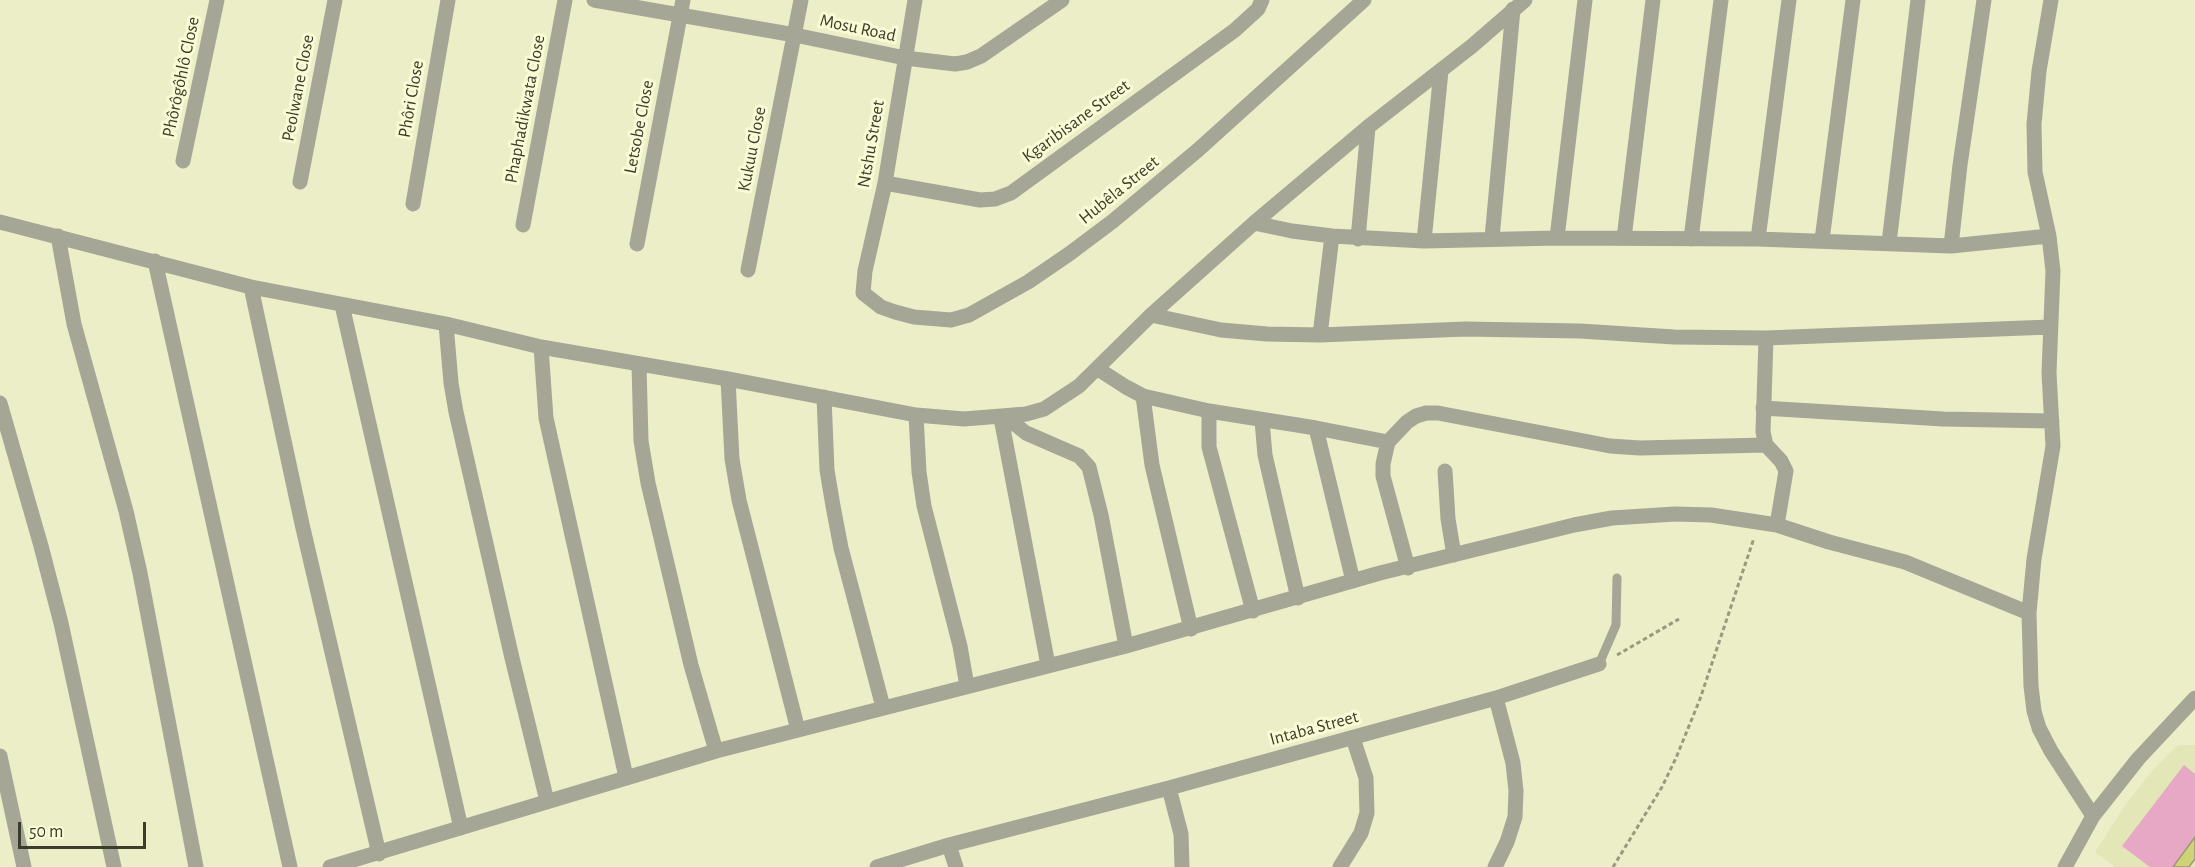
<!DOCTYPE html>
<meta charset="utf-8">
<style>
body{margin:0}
#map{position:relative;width:2195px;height:867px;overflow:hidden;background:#eceec7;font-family:"Alegreya Sans",sans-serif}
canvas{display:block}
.scale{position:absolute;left:18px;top:822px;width:128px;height:27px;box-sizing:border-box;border:3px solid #3b3c2c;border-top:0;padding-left:8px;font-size:18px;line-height:21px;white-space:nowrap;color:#3b3c2c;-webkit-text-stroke:4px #f9fbd4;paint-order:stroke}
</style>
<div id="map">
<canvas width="2195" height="867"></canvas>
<div class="scale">50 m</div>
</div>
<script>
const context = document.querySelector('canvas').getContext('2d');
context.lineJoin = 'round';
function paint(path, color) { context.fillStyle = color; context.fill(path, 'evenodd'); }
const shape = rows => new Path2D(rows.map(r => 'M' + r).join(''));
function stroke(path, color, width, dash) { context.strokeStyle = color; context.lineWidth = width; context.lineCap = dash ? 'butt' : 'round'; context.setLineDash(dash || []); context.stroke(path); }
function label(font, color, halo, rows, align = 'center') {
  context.font = font + ' "Alegreya Sans",sans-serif'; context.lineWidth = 6; context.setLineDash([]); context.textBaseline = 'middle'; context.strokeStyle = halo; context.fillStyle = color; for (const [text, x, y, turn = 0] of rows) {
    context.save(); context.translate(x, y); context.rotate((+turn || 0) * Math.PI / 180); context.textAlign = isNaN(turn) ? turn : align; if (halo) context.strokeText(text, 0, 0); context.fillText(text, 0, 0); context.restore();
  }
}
const built = shape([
 [2178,745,2195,745,2195,867,2115,867,2095,852,2126,804,2151,772]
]);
const green = shape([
 [2184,765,2195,774,2195,840,2174,867,2150,867,2122,846]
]);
const building = shape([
 [2195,837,2195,859,2189,867,2173,867,2195,837]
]);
const path = shape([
 [1617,655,1679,619],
 [1613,867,1662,787,1676,758,1700,699,1754,538]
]);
const lane = shape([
 [1599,664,1616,625,1617,578]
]);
const street = shape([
 [594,0,795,35,905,58,955,64,967,62,981,56,1062,0],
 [915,0,885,183,865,271,863,293,881,307,895,312,914,317,951,320,969,315,1028,282,1069,254,1113,221,1198,150,1364,0],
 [2051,0,2039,71,2034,124,2035,172,2049,236,2053,271,2049,373,2053,446,2034,559,2029,613,2031,686,2034,711,2039,728,2051,751,2093,816],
 [183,161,217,0],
 [300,182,335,0],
 [885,183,980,200,995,199,1011,193,1235,30,1258,9,1262,0],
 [413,204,448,0],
 [0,222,251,287,446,324,541,347,728,379,916,415,964,419,1026,414,1044,409,1079,386,1151,315,1254,223,1368,127,1472,46,1525,0],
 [1254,223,1292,231,1332,236,1424,241,1557,238,1758,239,1951,246,2049,236],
 [523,225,565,0],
 [58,236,74,324,126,511,140,573,196,867],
 [1492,238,1513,9],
 [1557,238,1585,0],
 [1624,238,1653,0],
 [1358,239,1368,127],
 [1691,239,1721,0],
 [1758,239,1789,0],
 [1822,240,1853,0],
 [1424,241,1441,71],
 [1889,243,1918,0],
 [637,244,683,0],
 [1951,246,1960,165,1984,0],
 [155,261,290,867],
 [748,270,801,0],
 [251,287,302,524,379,854],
 [342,305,461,828],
 [1151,315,1221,330,1267,334,1320,335,1465,329,1580,331,1674,337,1766,338,2050,327],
 [446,324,451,383,456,412,512,658,547,801],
 [1320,335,1332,236],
 [1766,338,1763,432,1766,445,1781,461,1786,471,1777,525],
 [541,347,546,418,626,777],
 [639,365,641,441,648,483,691,665,716,751],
 [1098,369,1126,387,1143,396,1152,465,1191,629],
 [728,379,732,459,739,500,798,730],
 [1143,396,1209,411,1316,428,1388,442,1407,422,1416,416,1426,413,1438,413,1610,446,1640,448,1766,445],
 [824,397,827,470,833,506,841,548,883,707],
 [0,403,41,546,61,623,114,867],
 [1763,408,1943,419,2052,421],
 [1209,411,1209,447,1253,611],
 [916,415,919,472,924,506,960,646,967,686],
 [1006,417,1026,433,1079,456,1089,467,1101,515,1126,646],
 [1001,418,1048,665],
 [1262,421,1265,455,1298,598],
 [1316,428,1353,581],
 [1388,442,1383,464,1383,476,1408,568],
 [1445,471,1448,519,1454,555],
 [0,756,24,867],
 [1169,788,1181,834,1182,867],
 [949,845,956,867],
 [330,867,716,751,1126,646,1380,573,1574,525,1612,518,1675,514,1711,515,1777,525,1829,542,1905,562,2029,613],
 [877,867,949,845,1169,788,1496,698,1599,664],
 [1340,867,1361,833,1367,813,1366,778,1353,738],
 [1495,867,1507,842,1515,817,1516,791,1513,763,1496,698],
 [2065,867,2093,816,2138,759,2195,698]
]);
const streetNames = [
 ["Mosu Road",858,28,12],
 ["Phôrôgôhlô Close",181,77,-78],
 ["Peolwane Close",298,88,-79],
 ["Phôri Close",411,99,-80],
 ["Phaphadikwata Close",525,109,-79],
 ["Kgaribisane Street",1076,121,-36],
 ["Letsobe Close",639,127,-79],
 ["Ntshu Street",871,144,-80],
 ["Kukuu Close",752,149,-79],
 ["Hubêla Street",1119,190,-39],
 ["Intaba Street",1314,728,-15]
];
paint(built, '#e3e6b7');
paint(green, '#e6a8c4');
paint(building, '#d0d276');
stroke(building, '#999b77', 1.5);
stroke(path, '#989a7e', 3, [4.5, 3]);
stroke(lane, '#a5a695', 9);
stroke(street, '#a5a695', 15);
label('18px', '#3b3c2c', '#f9fbd4', streetNames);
</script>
